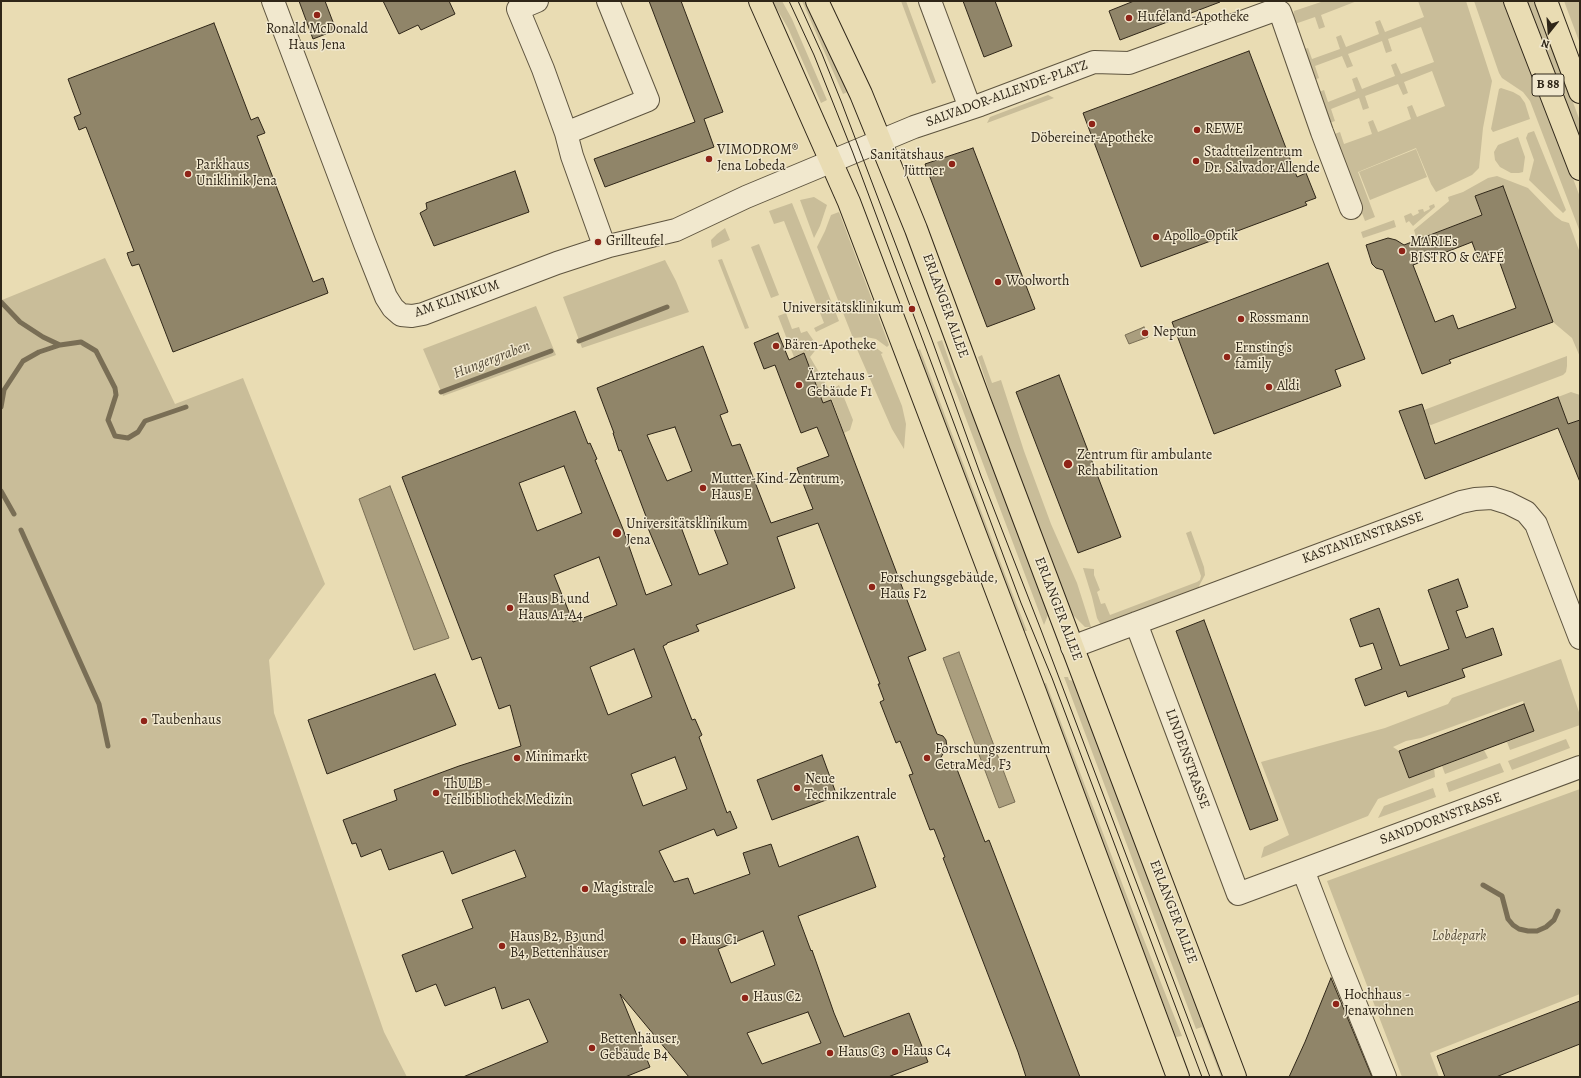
<!DOCTYPE html>
<meta charset="utf-8">
<style>
body{margin:0}
#map{position:relative;width:1581px;height:1078px;overflow:hidden;background:#e9dcb3;font-family:Alegreya,serif}
canvas{display:block}
.frame{position:absolute;inset:0;border:2px solid #2f2618;pointer-events:none}
.north{position:absolute;left:1529px;top:12px;width:40px;height:40px;-webkit-text-stroke:3px #f1e8ce;paint-order:stroke;rotate:197deg;font-size:11px;font-weight:700;line-height:16px;text-align:center;color:#2f2618}
.north::after{content:'';display:block;margin:auto;width:14px;height:18px;background:#2f2618;clip-path:polygon(50% 0,100% 100%,50% 72%,0 100%)}
</style>
<div id="map">
<canvas width="1581" height="1078"></canvas>
<div class="frame"></div>
<div class="north">N</div>
</div>
<script>
const context = document.querySelector('canvas').getContext('2d');
context.lineJoin = 'round';
function paint(path, color) { context.fillStyle = color; context.fill(path, 'evenodd'); }
const shape = rows => new Path2D(rows.map(r => 'M' + r).join(''));
function stroke(path, color, width, dash) { context.strokeStyle = color; context.lineWidth = width; context.lineCap = dash ? 'butt' : 'round'; context.setLineDash(dash || []); context.stroke(path); }
function label(font, color, halo, rows, align = 'center') {
  context.font = font + ' Alegreya,serif'; context.lineWidth = 3; context.setLineDash([]); context.textBaseline = 'middle'; context.strokeStyle = halo; context.fillStyle = color; for (const [text, x, y, turn = 0] of rows) {
    context.save(); context.translate(x, y); context.rotate((+turn || 0) * Math.PI / 180); context.textAlign = isNaN(turn) ? turn : align; if (halo) context.strokeText(text, 0, 0); context.fillText(text, 0, 0); context.restore();
  }
}
const green = shape([
 [772,1,782,1,792,19,827,100,821,103,788,28],
 [802,1,809,1,850,91,843,94],
 [901,1,906,1,936,82,932,84],
 [1324,1,1357,1,1321,15,1325,27,1319,29,1315,17,1292,25,1294,11],
 [1418,1,1466,1,1492,81,1483,128,1479,168,1472,175,1436,192,1431,184,1416,148,1358,172,1375,217,1365,221,1332,135,1340,132,1344,144,1372,134,1368,122,1373,120,1378,132,1411,119,1407,107,1412,105,1417,117,1445,106,1432,71,1404,82,1408,93,1403,95,1398,84,1365,96,1369,108,1363,110,1359,98,1331,109,1335,121,1326,124,1314,94,1324,90,1328,102,1356,91,1352,79,1357,77,1362,89,1395,76,1391,65,1396,63,1401,74,1434,62,1421,27,1388,39,1392,51,1386,53,1382,41,1348,54,1353,66,1347,68,1342,56,1315,66,1319,78,1310,82,1298,51,1308,48,1312,59,1340,49,1336,37,1341,35,1346,47,1379,34,1375,22,1380,20,1385,32,1424,17],
 [1474,1,1506,1,1580,197,1580,232,1530,101,1523,92,1502,78,1499,73],
 [1526,1,1535,1,1580,121,1580,143],
 [1564,1,1580,1,1580,42,1579,41],
 [1501,88,1513,92,1520,96,1525,103,1530,119,1493,132,1491,129,1499,89],
 [1048,95,1054,98,987,123,990,117],
 [1534,131,1566,210,1563,213,1529,180,1534,160,1526,138,1528,133],
 [1518,137,1525,157,1523,172,1519,173,1511,173,1500,167,1495,160,1494,152,1498,145],
 [1416,149,1427,177,1370,200,1359,172],
 [1497,176,1528,188,1555,216,1562,221,1569,223,1580,253,1580,357,1572,338,1553,322,1503,186,1475,196,1481,215,1417,240,1414,230,1449,201,1448,197,1463,192,1488,178],
 [814,197,827,205,820,226,814,238,800,200],
 [792,203,839,321,816,332,814,328,824,323,784,221,774,224,769,211],
 [1434,204,1435,207,1413,226,1409,221,1406,223,1404,216,1411,213,1413,216,1419,213,1418,210,1423,209,1424,212,1430,209,1429,206],
 [839,212,889,345,887,347,876,339,866,337,853,338,817,247,825,231,831,215],
 [1394,220,1396,227,1363,238,1361,232],
 [725,228,730,240,712,248,711,240,717,234],
 [759,244,779,295,771,298,751,247],
 [105,258,175,404,243,378,325,584,269,660,274,713,384,1032,407,1077,1,1077,1,299,2,300],
 [722,259,749,328,745,329,718,260],
 [665,260,676,281,689,312,582,348,563,297],
 [536,306,556,355,443,396,423,349],
 [786,313,792,329,799,327,801,333,807,331,818,347,810,357,830,391,839,385,853,420,850,430,844,433,832,400,823,403,804,354,794,357,778,316],
 [942,340,955,378,975,420,1047,610,1048,615,1044,625,937,342],
 [864,345,875,347,883,353,881,354,902,406,906,424,904,449,892,429,856,347],
 [920,349,1006,577,1027,631,1020,631,914,352],
 [982,355,992,383,1001,380,1024,451,1051,524,1077,583,1091,627,1085,627,1073,615,1053,569,1004,437,978,357],
 [1567,356,1567,366,1566,372,1563,375,1431,425,1428,424,1424,410],
 [1571,392,1580,395,1580,420,1568,424,1558,397],
 [1191,531,1204,567,1205,575,1199,586,1200,591,1102,627,1097,618,1092,597,1083,568,1094,569,1094,575,1100,590,1097,592,1101,604,1105,603,1110,615,1197,582,1200,580,1201,576,1186,533],
 [1561,659,1580,715,1580,725,1510,750,1507,742,1534,731,1523,701,1421,738,1406,741,1393,747,1399,751,1409,778,1434,768,1435,777,1378,799,1368,816,1261,858,1264,847,1289,835,1261,762,1385,728,1448,704,1452,698],
 [1064,677,1068,677,1069,680,1074,681,1226,1077,1221,1077,1202,1027,1196,1029],
 [1046,683,1133,912,1182,1036,1176,1037,1132,920,1117,886,1040,685],
 [1566,739,1570,748,1512,770,1508,761],
 [1484,750,1488,758,1445,774,1442,766],
 [1500,763,1504,772,1449,792,1446,783],
 [1433,788,1436,797,1378,818,1384,806],
 [1580,789,1580,994,1430,1053,1439,1077,1402,1077,1327,881]
]);
const water = shape([
 [1144,327,1148,337,1129,344,1125,335,1144,327],
 [390,486,449,638,414,650,359,499,390,486],
 [959,652,1015,802,999,808,943,658,959,652]
]);
const stream = shape([
 [1,302,20,322,43,337,60,345,81,342,96,351,115,388,116,395,108,420,115,436,128,438,138,432,145,421,186,407],
 [579,341,667,307],
 [441,392,551,351],
 [1,407,4,390,23,361,39,352,60,345],
 [1,491,14,514],
 [21,530,99,704,108,746],
 [1483,885,1502,896,1508,919,1513,925,1519,929,1528,931,1537,931,1546,927,1554,920,1558,911]
]);
const building = shape([
 [299,1,325,1,336,30,313,39,299,1],
 [383,1,449,1,455,14,421,30,418,25,399,34,383,1],
 [649,1,681,1,723,112,704,119,714,147,605,187,594,159,695,122,649,1],
 [963,1,995,1,1012,46,984,57,963,1],
 [1134,1,1219,1,1220,2,1120,40,1109,11,1134,1],
 [214,23,251,120,258,117,265,133,257,136,313,282,323,278,328,293,173,352,139,264,132,266,129,259,127,253,134,251,86,127,79,130,74,117,81,114,68,79,214,23],
 [1249,51,1297,177,1306,173,1316,198,1305,202,1307,205,1141,267,1083,113,1249,51],
 [973,148,1035,309,987,327,925,164,973,148],
 [515,171,529,212,434,246,420,213,427,209,426,203,515,171],
 [1503,186,1553,322,1449,360,1451,363,1422,374,1383,270,1376,268,1372,264,1366,245,1388,238,1396,240,1404,245,1482,215,1475,196,1503,186],
 [1472,242,1478,258,1496,252,1516,308,1458,329,1453,315,1435,322,1413,265,1472,242],
 [1328,263,1365,359,1335,370,1341,386,1214,434,1172,322,1328,263],
 [778,333,789,360,804,353,823,403,831,400,926,650,908,657,937,734,943,736,946,740,947,747,937,764,955,764,985,842,989,840,1080,1077,1026,1077,1018,1052,943,858,945,857,934,829,930,830,909,775,913,774,900,741,896,743,880,702,884,700,878,684,880,684,818,523,777,537,795,588,696,625,699,631,667,643,667,644,663,646,692,720,695,719,702,735,699,737,727,813,730,811,737,828,717,836,714,829,659,851,674,882,688,878,694,894,750,874,743,853,771,844,779,867,858,836,876,887,798,916,811,951,812,950,834,1013,844,1037,909,1013,928,1062,888,1077,689,1077,620,994,650,1067,625,1077,463,1077,548,1042,529,999,502,1009,495,987,445,1006,436,984,416,992,402,955,473,928,462,900,526,877,515,850,452,874,443,851,389,870,381,849,361,857,356,843,352,844,343,820,397,800,394,790,459,766,521,746,510,705,499,709,481,657,472,660,402,477,575,411,588,444,590,443,597,459,595,460,623,529,646,595,672,585,645,521,647,519,621,450,619,451,613,433,614,433,597,388,703,346,728,412,720,415,732,446,740,444,771,523,813,509,797,468,829,456,817,427,801,433,775,365,764,369,754,343,778,333],
 [675,427,692,471,667,481,647,435,675,427],
 [564,466,582,513,537,531,519,483,564,466],
 [709,516,728,564,699,575,681,527,709,516],
 [599,557,617,605,573,622,554,575,599,557],
 [634,649,652,697,608,715,590,667,634,649],
 [675,757,687,789,643,806,631,774,675,757],
 [763,931,775,965,731,983,718,949,763,931],
 [808,1012,821,1043,762,1064,747,1033,808,1012],
 [1059,375,1121,537,1078,553,1016,392,1059,375],
 [1558,397,1568,424,1580,420,1580,482,1558,428,1425,479,1399,411,1422,404,1435,444,1558,397],
 [1458,579,1468,607,1456,611,1466,638,1493,628,1502,655,1462,669,1465,677,1408,697,1406,691,1365,706,1355,679,1382,669,1373,643,1360,647,1350,619,1379,608,1400,666,1449,649,1428,590,1458,579],
 [1204,620,1278,820,1250,830,1176,631,1204,620],
 [435,674,456,725,327,774,308,720,435,674],
 [1524,704,1534,731,1409,778,1399,751,1524,704],
 [822,755,837,796,772,820,757,780,822,755],
 [1331,978,1372,1077,1289,1077,1305,1042,1331,978],
 [1580,1001,1580,1044,1496,1077,1445,1077,1437,1056,1580,1001]
]);
const minor = shape([
 [273,1,365,244,386,297,393,308,401,315,412,316,423,314,557,263,609,246,676,230,746,197,914,127,980,105,1094,62,1129,63,1275,10,1280,12,1283,20,1322,132,1351,208],
 [537,1,518,9,543,69,566,133,648,100,608,1],
 [930,1,970,108],
 [566,133,572,156,601,237],
 [1136,623,1238,894,1580,767],
 [1072,647,1461,502,1475,499,1492,498,1508,503,1526,512,1536,524,1580,638],
 [1303,870,1336,956,1385,1077]
]);
const major = shape([
 [760,1,849,202,1035,692,1178,1077],
 [817,1,861,94,916,229,981,405,1235,1077],
 [1515,1,1580,169],
 [1546,1,1580,92]
]);
const tram = shape([
 [789,1,814,55,853,153,1021,603,1052,678,1202,1077],
 [798,1,822,54,841,101,932,340,981,476,1041,630,1210,1077]
]);
const markers = [
 [317,15,4,"#8f2418"],
 [1129,18,4,"#8f2418"],
 [1092,124,4,"#8f2418"],
 [1197,130,4,"#8f2418"],
 [709,159,4,"#8f2418"],
 [1196,161,4,"#8f2418"],
 [952,164,4,"#8f2418"],
 [188,174,4,"#8f2418"],
 [1156,237,4,"#8f2418"],
 [598,242,4,"#8f2418"],
 [1402,251,4,"#8f2418"],
 [998,282,4,"#8f2418"],
 [912,309,4,"#8f2418"],
 [1241,319,4,"#8f2418"],
 [1145,333,4,"#8f2418"],
 [776,346,4,"#8f2418"],
 [1227,357,4,"#8f2418"],
 [799,385,4,"#8f2418"],
 [1269,387,4,"#8f2418"],
 [1068,464,5,"#8f2418"],
 [703,488,4,"#8f2418"],
 [617,533,5,"#8f2418"],
 [872,587,4,"#8f2418"],
 [510,608,4,"#8f2418"],
 [144,721,4,"#8f2418"],
 [517,758,4,"#8f2418"],
 [927,758,4,"#8f2418"],
 [797,788,4,"#8f2418"],
 [436,793,4,"#8f2418"],
 [585,889,4,"#8f2418"],
 [683,941,4,"#8f2418"],
 [502,946,4,"#8f2418"],
 [745,998,4,"#8f2418"],
 [1336,1004,4,"#8f2418"],
 [592,1048,4,"#8f2418"],
 [895,1052,4,"#8f2418"],
 [830,1053,4,"#8f2418"]
];
const shields = [
 [1548,85,32]
];
const shieldNames = [
 ["B 88",1548,85]
];
const poiNames = [
 ["Hufeland-Apotheke",1137,18],
 ["Ronald McDonald",317,30,"center"],
 ["Haus Jena",317,46,"center"],
 ["REWE",1205,130],
 ["Döbereiner-Apotheke",1092,139,"center"],
 ["VIMODROM®",717,151],
 ["Jena Lobeda",717,167],
 ["Stadtteilzentrum",1204,153],
 ["Dr. Salvador Allende",1204,169],
 ["Sanitätshaus",944,156,"right"],
 ["Jüttner",944,172,"right"],
 ["Parkhaus",196,166],
 ["Uniklinik Jena",196,182],
 ["Apollo-Optik",1164,237],
 ["Grillteufel",606,242],
 ["MARIEs",1410,243],
 ["BISTRO & CAFÉ",1410,259],
 ["Woolworth",1006,282],
 ["Universitätsklinikum",904,309,"right"],
 ["Rossmann",1249,319],
 ["Neptun",1153,333],
 ["Bären-Apotheke",784,346],
 ["Ernsting's",1235,349],
 ["family",1235,365],
 ["Ärztehaus -",807,377],
 ["Gebäude F1",807,393],
 ["Aldi",1277,387],
 ["Zentrum für ambulante",1077,456],
 ["Rehabilitation",1077,472],
 ["Mutter-Kind-Zentrum,",711,480],
 ["Haus E",711,496],
 ["Universitätsklinikum",626,525],
 ["Jena",626,541],
 ["Forschungsgebäude,",880,579],
 ["Haus F2",880,595],
 ["Haus B1 und",518,600],
 ["Haus A1-A4",518,616],
 ["Taubenhaus",152,721],
 ["Forschungszentrum",935,750],
 ["CetraMed, F3",935,766],
 ["Minimarkt",525,758],
 ["Neue",805,780],
 ["Technikzentrale",805,796],
 ["ThULB -",444,785],
 ["Teilbibliothek Medizin",444,801],
 ["Magistrale",593,889],
 ["Haus B2, B3 und",510,938],
 ["B4, Bettenhäuser",510,954],
 ["Haus C1",691,941],
 ["Hochhaus -",1344,996],
 ["Jenawohnen",1344,1012],
 ["Haus C2",753,998],
 ["Bettenhäuser,",600,1040],
 ["Gebäude B4",600,1056],
 ["Haus C4",903,1052],
 ["Haus C3",838,1053]
];
const streetNames = [
 ["SALVADOR-ALLENDE-PLATZ",1007,94,-20],
 ["AM KLINIKUM",457,299,-19],
 ["ERLANGER ALLEE",945,306,70],
 ["KASTANIENSTRASSE",1363,538,-20],
 ["ERLANGER ALLEE",1058,609,69],
 ["LINDENSTRASSE",1187,759,70],
 ["SANDDORNSTRASSE",1441,819,-20],
 ["ERLANGER ALLEE",1173,912,69]
];
const parkNames = [
 ["Lobdepark",1459,937]
];
const waterNames = [
 ["Hungergraben",492,360,-21]
];
paint(green, '#c9bd99');
paint(water, '#aa9e7e');
stroke(water, '#796e55', 1);
stroke(stream, '#796e55', 5);
paint(building, '#908569');
stroke(building, '#2f2618', 1);
stroke(minor, '#5e543f', 24);
stroke(major, '#2f2618', 24);
stroke(minor, '#f1e8ce', 22);
stroke(major, '#e9dcb3', 22);
stroke(tram, '#2f2618', 1);
for (const [x, y, r, color] of markers) { const dot = new Path2D(); dot.arc(x, y, r, 0, 2 * Math.PI); context.fillStyle = color; context.fill(dot); stroke(dot, '#f1e8ce', 1.5); }
for (const [x, y, w] of shields) { const box = new Path2D(); box.roundRect(x - w / 2, y - 11, w, 22, 3); context.fillStyle = '#f1e8ce'; context.fill(box); stroke(box, '#2f2618', 1); }
label('bold 13px', '#2f2618', null, shieldNames);
label('14px', '#2f2618', '#f1e8ce', poiNames, 'left');
label('14px', '#2f2618', '#f1e8ce', streetNames);
label('italic 14px', '#564c38', '#f1e8ce', parkNames);
label('italic 15px', '#544a37', '#f1e8ce', waterNames);
</script>
